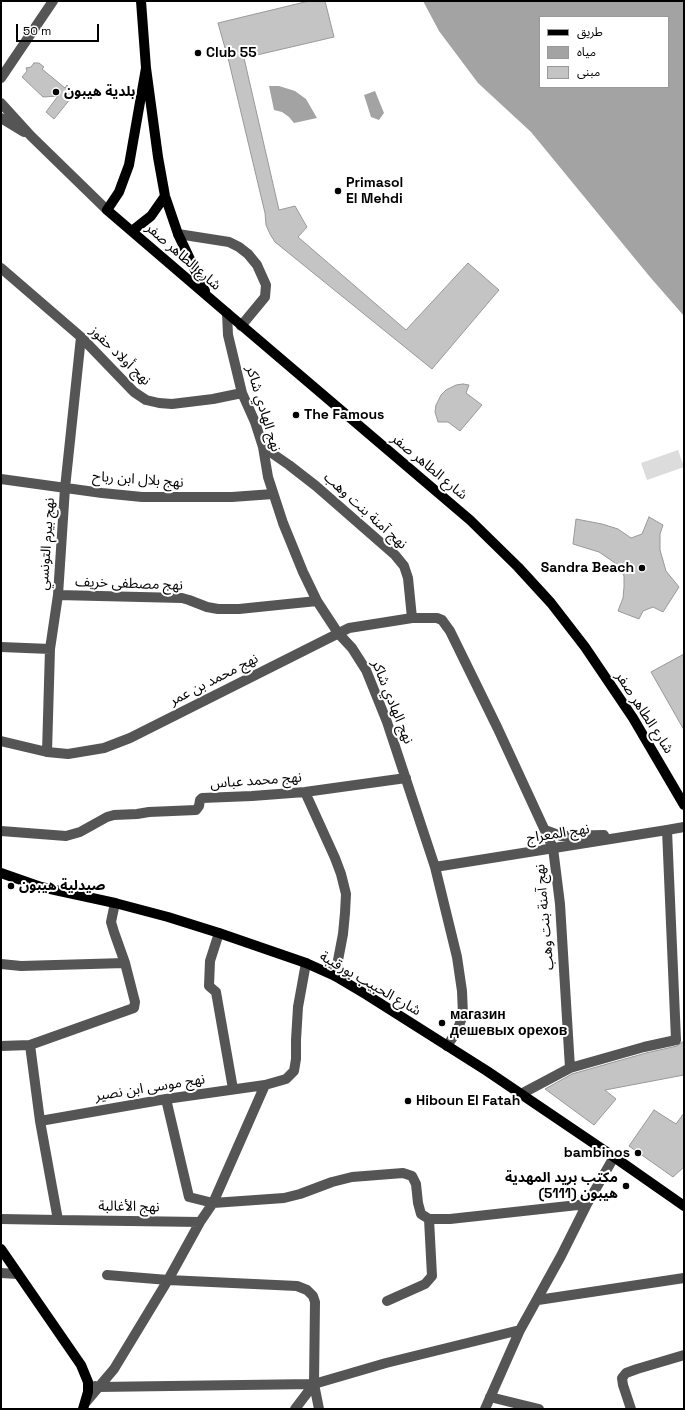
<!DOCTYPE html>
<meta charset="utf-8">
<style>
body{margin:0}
#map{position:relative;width:685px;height:1410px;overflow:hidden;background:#fff;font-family:"Space Grotesk","Noto Sans Arabic",sans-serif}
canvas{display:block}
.frame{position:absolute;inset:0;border:2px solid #000;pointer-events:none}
.legend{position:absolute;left:539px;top:16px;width:130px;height:72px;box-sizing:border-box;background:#fff;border:1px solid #999;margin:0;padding:5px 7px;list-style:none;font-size:12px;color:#000}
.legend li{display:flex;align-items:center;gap:8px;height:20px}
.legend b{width:20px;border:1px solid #999}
.scale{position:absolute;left:16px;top:24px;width:83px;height:18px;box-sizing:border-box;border:2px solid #000;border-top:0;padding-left:5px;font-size:12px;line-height:14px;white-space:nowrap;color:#000;-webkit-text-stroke:3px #fff;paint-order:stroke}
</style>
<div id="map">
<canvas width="685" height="1410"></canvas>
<div class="frame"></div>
<ul class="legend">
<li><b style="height:5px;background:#000"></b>طريق</li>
<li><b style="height:11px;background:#a3a3a3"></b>مياه</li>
<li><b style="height:11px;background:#c4c4c4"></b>مبنى</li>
</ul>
<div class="scale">50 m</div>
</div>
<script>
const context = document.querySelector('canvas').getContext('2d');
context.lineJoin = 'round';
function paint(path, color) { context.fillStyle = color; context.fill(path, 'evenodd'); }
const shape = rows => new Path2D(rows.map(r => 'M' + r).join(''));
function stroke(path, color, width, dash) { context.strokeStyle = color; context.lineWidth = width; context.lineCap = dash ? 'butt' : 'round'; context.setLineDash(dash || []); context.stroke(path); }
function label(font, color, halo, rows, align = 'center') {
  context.font = font + ' "Space Grotesk","Noto Sans Arabic",sans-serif'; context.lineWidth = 4; context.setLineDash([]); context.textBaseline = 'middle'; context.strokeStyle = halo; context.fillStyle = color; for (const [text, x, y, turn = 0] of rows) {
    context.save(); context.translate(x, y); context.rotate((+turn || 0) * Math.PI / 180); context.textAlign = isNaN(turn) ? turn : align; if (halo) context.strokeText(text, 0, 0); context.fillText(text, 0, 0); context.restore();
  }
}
const green = shape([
 [678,450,684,467,647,480,641,463]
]);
const water = shape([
 [423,1,684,1,684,316,650,277,531,132,478,83,439,31],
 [540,17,668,17,668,87,540,87],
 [269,86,279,86,295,91,306,99,317,118,294,123,289,117,282,112,274,110],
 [375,91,384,113,379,120,371,117,364,95]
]);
const building = shape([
 [309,1,325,1,334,37,244,58,279,210,295,206,307,227,298,237,406,330,468,263,499,290,432,369,275,242,270,234,266,225,265,213,229,62,218,23,309,1],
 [34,63,39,63,44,67,42,69,65,88,67,85,75,93,54,119,46,112,58,96,43,97,22,77,27,71,26,68,31,67,34,63],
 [463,384,469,385,466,393,482,405,460,431,448,422,438,422,435,412,436,405,441,395,446,390,456,385,463,384],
 [649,517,663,525,660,534,660,550,666,571,679,587,663,612,653,607,643,611,639,619,618,611,623,598,624,587,624,576,618,565,599,552,573,544,576,519,602,524,618,529,631,538,642,534,649,517],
 [684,654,684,730,651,672,684,654],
 [684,1041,684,1075,605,1090,616,1099,594,1125,545,1089,572,1074,646,1053,677,1046,684,1041],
 [654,1110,676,1124,684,1113,684,1167,673,1177,629,1146,654,1110]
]);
const minor = shape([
 [1,78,53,1],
 [1,103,31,136,107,210],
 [1,118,24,132],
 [178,234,229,242,239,247,248,254,257,265,266,285,265,297,241,326],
 [1,268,81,337,134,392,146,400,159,403,172,404,213,399,242,393],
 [227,313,228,335,242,393,255,422,263,447,268,477,283,523,303,572,317,601,338,633,352,648,366,670,387,722,435,867,457,957,462,991,463,1015,457,1031,447,1046],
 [263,447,289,465,316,486,395,555,404,566,408,578,412,618],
 [1,479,102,493,142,497,232,497,273,494],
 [58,595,182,598,189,600,207,607,218,609,239,609,317,601],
 [1,647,50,649],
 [1,741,47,752,68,754,104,748,130,738,349,628,412,618,437,618,442,620,450,631,498,729,553,848,560,904,570,1068,521,1094],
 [47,752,50,649,58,595,65,488,81,337],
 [305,792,335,858,341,874,346,894,345,913,343,934,335,976],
 [545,830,561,836,604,835],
 [1,831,66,836,80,832,107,817,114,815,137,814,149,812,196,810,199,806,200,800,202,798,252,796,305,792,406,778],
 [435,867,667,830,684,827],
 [219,933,210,961,209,986,216,992,233,1089],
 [1,964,21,966,125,963,114,932,111,922,115,903],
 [1,1046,30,1045,131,1009,134,1008,135,1002,125,963],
 [570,1068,644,1047,676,1040,667,830],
 [166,1099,189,1197,213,1203,284,1198,300,1194,332,1182,352,1177,403,1173,412,1176,416,1184,418,1203,421,1214,429,1219,450,1219,587,1204],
 [40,1121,166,1099,265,1085],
 [1,1219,58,1220,40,1121,30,1045],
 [58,1220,200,1222],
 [1,1273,18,1274],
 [107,1275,168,1280,297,1286,307,1290,313,1296,315,1302,314,1384,319,1409],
 [538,1300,684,1278],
 [387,1301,425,1284,432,1276,429,1219],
 [95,1386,98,1387,314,1384,386,1363,520,1330],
 [490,1397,539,1409],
 [86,1402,114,1369,168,1280,200,1222,213,1203,265,1085,286,1079,294,1071,296,1059,296,1040,298,1007,306,963],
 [295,1409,314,1384],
 [485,1409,520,1330,561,1256,587,1204,614,1157],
 [631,1409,623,1385,622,1378,626,1373,637,1369,684,1355]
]);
const major = shape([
 [141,1,146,68,158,157,165,196,178,234,205,291],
 [146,68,129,165,119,192,107,210,227,313,470,520,518,567,551,603,585,647,633,718,684,805],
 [132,231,151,216,165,196],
 [1,873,41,887,115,903,168,917,219,933,306,963,335,976,367,995,487,1071,614,1157,684,1206],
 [1,1249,81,1365,88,1382,88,1392,83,1409]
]);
const markers = [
 [198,53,4,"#000"],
 [56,92,4,"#000"],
 [338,191,4,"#000"],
 [296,415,4,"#000"],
 [642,568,4,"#000"],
 [11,886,4,"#000"],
 [442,1023,4,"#000"],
 [408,1101,4,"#000"],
 [638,1153,4,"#000"],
 [626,1186,4,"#000"]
];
const poiNames = [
 ["Club 55",206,53],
 ["بلدية هيبون",64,92],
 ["Primasol",346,183],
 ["El Mehdi",346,199],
 ["The Famous",304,415],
 ["Sandra Beach",634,568,"right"],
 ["صيدلية هيبون",19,886],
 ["магазин",450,1015],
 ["дешевых орехов",450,1031],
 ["Hiboun El Fatah",416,1101],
 ["bambinos",630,1153,"right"],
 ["مكتب بريد المهدية",618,1178,"right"],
 ["هيبون (5111)",618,1194,"right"]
];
const streetNames = [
 ["شارع الطاهر صفر",183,257,41],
 ["نهج أولاد حفوز",120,356,44],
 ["نهج الهادي شاكر",263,409,73],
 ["شارع الطاهر صفر",429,467,40],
 ["نهج بلال ابن رباح",138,480,4],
 ["نهج آمنة بنت وهب",365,511,42],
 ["نهج بيرم التونسي",47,544,-86],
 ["نهج مصطفى خريف",129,584,2],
 ["نهج محمد بن عمر",214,680,-27],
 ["نهج الهادي شاكر",392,702,68],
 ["شارع الطاهر صفر",644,713,57],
 ["نهج محمد عباس",256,781,-4],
 ["نهج المعراج",558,834,-9],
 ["نهج آمنة بنت وهب",545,917,-95],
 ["شارع الحبيب بورقيبة",370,984,30],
 ["نهج موسى ابن نصير",150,1088,-9],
 ["نهج الأغالبة",129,1207,1]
];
paint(green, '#dcdcdc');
paint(water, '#a3a3a3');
paint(building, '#c4c4c4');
stroke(building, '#999', 1);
stroke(minor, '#555', 10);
stroke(major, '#000', 10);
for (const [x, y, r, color] of markers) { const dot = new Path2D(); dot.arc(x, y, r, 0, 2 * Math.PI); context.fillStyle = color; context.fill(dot); stroke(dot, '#fff', 1.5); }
label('bold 14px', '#000', '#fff', poiNames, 'left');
label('14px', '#000', '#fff', streetNames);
</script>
